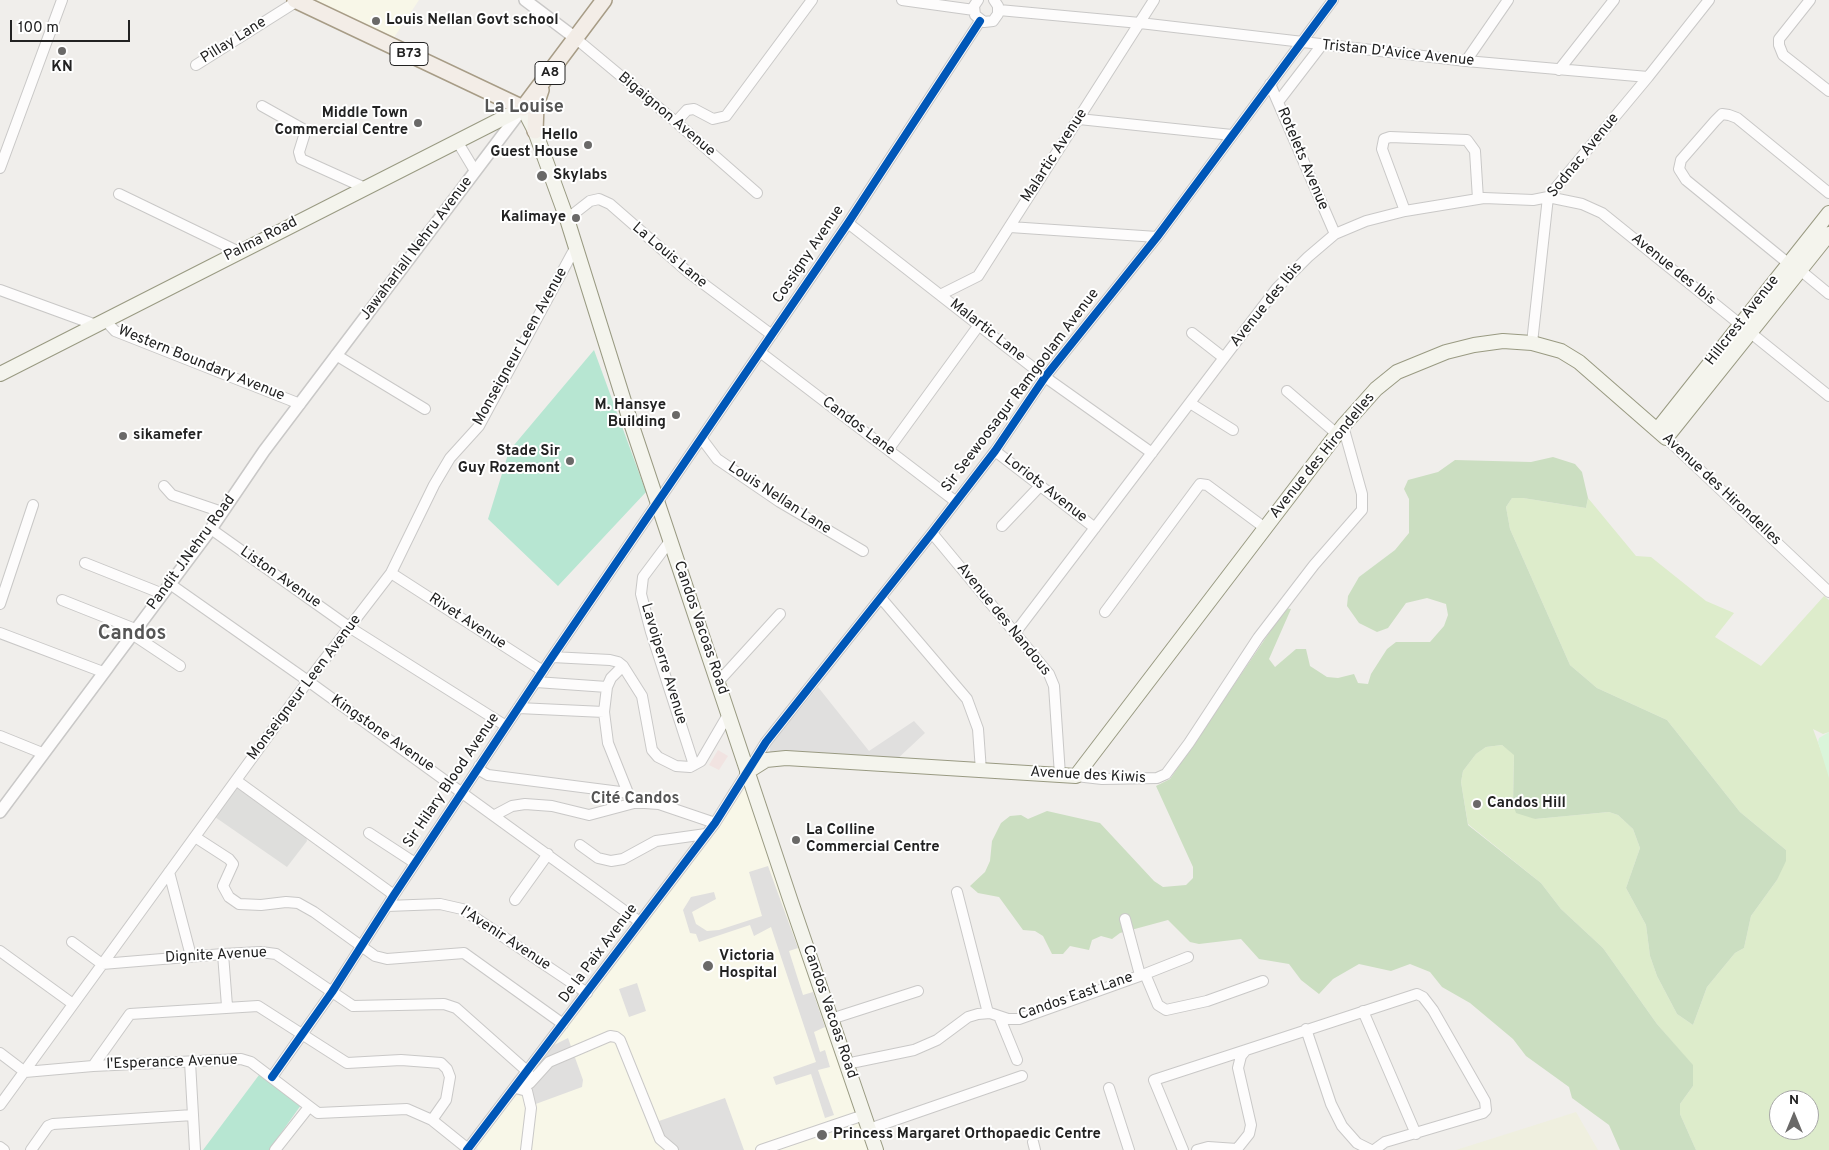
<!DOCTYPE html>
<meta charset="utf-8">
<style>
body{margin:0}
#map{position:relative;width:1829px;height:1150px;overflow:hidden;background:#f0eeeb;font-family:Overpass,sans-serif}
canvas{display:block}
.north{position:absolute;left:1769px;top:1090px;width:50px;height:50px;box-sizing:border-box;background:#fff;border:1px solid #a7a7a7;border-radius:50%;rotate:0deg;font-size:14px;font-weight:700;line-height:20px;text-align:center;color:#222}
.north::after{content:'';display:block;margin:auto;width:18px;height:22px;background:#6a6968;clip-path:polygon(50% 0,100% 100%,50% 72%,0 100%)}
.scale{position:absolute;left:10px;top:20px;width:120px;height:22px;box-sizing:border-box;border:2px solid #222;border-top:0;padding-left:6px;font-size:15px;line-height:18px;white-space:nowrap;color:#222;-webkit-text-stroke:4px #fff;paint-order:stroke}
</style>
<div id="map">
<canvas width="1829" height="1150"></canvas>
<div class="north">N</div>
<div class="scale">100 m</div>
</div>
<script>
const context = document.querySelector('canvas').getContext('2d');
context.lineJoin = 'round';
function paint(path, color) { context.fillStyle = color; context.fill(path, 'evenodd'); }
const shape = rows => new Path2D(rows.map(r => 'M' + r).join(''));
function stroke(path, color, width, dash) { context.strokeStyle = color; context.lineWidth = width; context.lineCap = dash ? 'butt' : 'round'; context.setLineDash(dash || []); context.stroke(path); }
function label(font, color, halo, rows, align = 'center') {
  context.font = font + ' Overpass,sans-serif'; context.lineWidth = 4; context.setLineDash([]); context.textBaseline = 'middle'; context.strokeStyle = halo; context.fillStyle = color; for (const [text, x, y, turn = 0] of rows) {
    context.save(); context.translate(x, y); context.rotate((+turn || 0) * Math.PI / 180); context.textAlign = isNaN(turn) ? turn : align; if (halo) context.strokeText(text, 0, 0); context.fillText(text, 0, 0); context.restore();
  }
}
const commercial = shape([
 [718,750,728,756,719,770,709,765]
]);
const education = shape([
 [305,0,419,0,391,42],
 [744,787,870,1150,478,1150,476,1144]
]);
const religious = shape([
 [238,787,306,836,307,841,287,867,215,817]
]);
const farmland = shape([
 [1576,1112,1598,1150,1456,1150]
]);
const grass = shape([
 [1512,498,1523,498,1586,508,1588,498,1636,556,1651,557,1706,601,1734,613,1715,637,1761,666,1824,596,1829,600,1829,732,1823,734,1813,729,1829,772,1829,1150,1696,1150,1680,1114,1680,1104,1693,1086,1692,1065,1657,1024,1603,948,1561,909,1541,883,1468,824,1461,782,1463,771,1476,754,1486,747,1502,745,1514,754,1513,803,1535,819,1609,812,1618,815,1633,829,1640,848,1626,888,1646,925,1650,956,1657,976,1677,1014,1693,1025,1707,987,1735,953,1744,948,1751,916,1777,880,1786,850,1740,812,1667,720,1597,688,1570,665,1510,529,1506,507],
 [1779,1100,1809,1100,1809,1130,1779,1130]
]);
const forest = shape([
 [1553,457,1575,464,1582,472,1588,498,1586,508,1523,498,1512,498,1506,507,1510,529,1570,665,1597,688,1667,720,1740,812,1786,850,1786,861,1777,880,1751,916,1744,948,1735,953,1707,987,1693,1025,1677,1014,1657,976,1650,956,1646,925,1626,888,1640,848,1633,829,1618,815,1609,812,1535,819,1516,813,1513,804,1514,755,1502,745,1486,747,1476,754,1463,771,1461,782,1468,825,1541,883,1561,909,1603,948,1657,1024,1693,1065,1693,1086,1680,1104,1680,1114,1696,1150,1620,1150,1609,1125,1572,1098,1569,1087,1526,1056,1513,1039,1470,1003,1442,987,1430,972,1410,964,1391,971,1359,964,1333,979,1319,994,1301,980,1289,964,1259,959,1241,939,1199,944,1190,942,1168,920,1120,933,1112,939,1101,936,1092,940,1089,950,1070,946,1063,954,1052,954,1043,936,1035,931,1023,930,999,897,978,893,970,886,985,872,990,861,992,841,1001,823,1010,816,1021,815,1028,819,1047,811,1100,823,1154,881,1163,887,1186,885,1193,878,1193,867,1156,786,1170,779,1286,608,1291,609,1269,659,1275,667,1296,649,1306,649,1310,666,1327,677,1338,678,1354,674,1358,683,1368,684,1371,674,1387,649,1396,642,1430,642,1444,626,1448,615,1446,604,1427,598,1406,603,1388,628,1377,632,1359,623,1347,606,1348,596,1359,577,1395,550,1409,533,1409,499,1404,489,1408,480,1438,472,1455,460,1531,462]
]);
const park = shape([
 [1829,732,1829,778,1818,742,1819,738]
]);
const pitch = shape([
 [594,350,646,492,558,586,488,519,509,451],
 [259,1075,301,1105,269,1150,203,1150]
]);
const parking = shape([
 [818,687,869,751,914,721,925,733,894,762,770,755,770,746],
 [768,866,798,948,789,951,803,995,813,992,825,1027,814,1032,820,1052,825,1050,830,1067,818,1070,834,1115,825,1118,811,1074,776,1085,773,1077,816,1062,771,927,754,936,750,925,699,942,696,934,690,933,683,910,691,897,714,892,716,899,692,912,696,924,707,931,719,930,762,916,749,872],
 [637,983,646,1011,629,1017,619,989],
 [568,1038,583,1080,582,1087,533,1105,530,1096,516,1095,554,1045],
 [725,1098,744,1150,669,1150,659,1121]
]);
const minor = shape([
 [902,0,974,10],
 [978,0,974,6,975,15,984,22,993,21,998,14,998,6,994,0],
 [1810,0,1783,34,1779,39,1779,45,1783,55,1829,91],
 [999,10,1140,23,1466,61,1648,77],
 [574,37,676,122,757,193],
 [1466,61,1508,0],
 [196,65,299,0],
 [1559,70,1614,0],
 [1270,84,1335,234],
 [1278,102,1321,46],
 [262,106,303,129,304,136,299,152,301,159,363,187],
 [1079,119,1232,135],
 [676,122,687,110,694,109,713,119,726,116,812,0],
 [457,141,475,171],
 [0,168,62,0],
 [119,194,239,252],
 [1405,211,1382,149,1384,139,1390,137,1467,140,1475,151,1478,199],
 [567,219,590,201,599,199,610,204,689,273,772,335],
 [848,223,1045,377,1152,453],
 [1010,227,1157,237],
 [1789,264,1686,180,1679,169,1681,160,1715,121,1722,114,1729,115,1737,118,1829,193],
 [1800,270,1829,294],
 [0,290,96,325],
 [940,295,978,276,1154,0],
 [105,320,115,331,300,404],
 [1192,333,1224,358],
 [1532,343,1548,197,1648,77,1709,0],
 [760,352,955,501],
 [336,355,425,409],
 [1287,391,1337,434],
 [1190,403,1233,430],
 [1666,438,1829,592],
 [702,439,717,459,780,502,863,551],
 [888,450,979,325],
 [995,451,1095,528],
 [164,486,172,495,222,512],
 [1002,526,1040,486],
 [211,529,349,627,506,726],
 [932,533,1049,674,1054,686,1060,775],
 [670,541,643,577,641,594,651,632,694,765],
 [85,563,163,594],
 [391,573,543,671],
 [170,584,308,681,640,922],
 [881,598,967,699,978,729,981,771],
 [62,600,135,629],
 [0,604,33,505],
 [1105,612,1200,484,1207,485,1265,528],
 [0,633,103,672],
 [1015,633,1277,288,1308,257,1335,234,1366,221,1405,211,1484,198,1533,200,1548,197,1582,204,1602,213,1829,396],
 [132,634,180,666],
 [552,657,610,660,618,662,623,666,642,696,652,750,658,757,676,766,690,767,701,761,729,713],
 [623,666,611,678,607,687,604,712,608,743,628,793],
 [719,681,780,614],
 [536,682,607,687],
 [518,708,604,712],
 [0,736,42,753],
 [479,766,481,771,488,775,628,793,634,803],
 [1076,776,1102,779,1157,778,1166,774,1189,743,1258,638,1314,565,1362,510,1362,494,1343,426],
 [237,781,394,895],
 [495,815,512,806,525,804,552,806,589,815,634,803,645,803,659,804,715,823],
 [369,833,415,863],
 [195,837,229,859,233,864,223,886,229,897,239,904,261,905,286,902,298,903,314,912,375,956,387,959,464,953,563,1024],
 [580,845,598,858,611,861,623,859,656,841,706,834],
 [169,872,191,956],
 [957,892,988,1013],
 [515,900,548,854],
 [387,906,440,904,462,909,587,993],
 [1125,919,1140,975],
 [72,942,102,964,223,954,261,952,276,954,353,1006,444,1004,456,1008,528,1072],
 [0,951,73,1004],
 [223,954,227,1006],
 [1145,974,1188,957],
 [1363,1011,1416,1134],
 [999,1016,1017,1060],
 [831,1019,918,991],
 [1306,1029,1331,1104,1342,1126,1357,1143,1371,1150],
 [0,1053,25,1072,93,1066,241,1059,251,1062,318,1113,407,1109,432,1120,468,1149],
 [190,1062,195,1150],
 [846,1064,914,1050,937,1040,968,1017,978,1014,990,1013,1008,1019,1019,1019,1145,974,1158,1005,1166,1010,1207,1001,1263,981],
 [93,1066,130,1014,258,1006,347,1063,401,1060,441,1063,447,1069,450,1077,446,1100,432,1120],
 [272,1077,332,992,394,895,552,657,848,223,980,21],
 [516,1088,527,1091,531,1108,526,1150],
 [517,1088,530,1083,549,1062,610,1036,616,1037,620,1040,660,1139,673,1150],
 [1109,1088,1129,1150],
 [0,1105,308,681,391,573,434,485,450,458,479,426,575,248],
 [869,1129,1022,1076],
 [1033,1142,1035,1150],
 [0,1147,4,1150],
 [1237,1149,1249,1134,1251,1125,1238,1068,1241,1056,1246,1050,1417,994,1423,997,1433,1010,1485,1101,1486,1110,1483,1113,1385,1142,1374,1150],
 [31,1150,48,1126,53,1124,193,1115],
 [275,1150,309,1107],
 [467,1150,715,823,766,742,932,533,995,451,1045,377,1157,237,1333,0],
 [761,1150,864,1115],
 [1183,1150,1154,1080,1246,1050],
 [1197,1150,1208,1147,1237,1149]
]);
const tertiary = shape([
 [525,0,574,37],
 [0,812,211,529,264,451,523,108]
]);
const secondary = shape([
 [0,374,523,108,535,131,567,219,628,414,791,902,876,1150],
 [1657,430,1829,213],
 [747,772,766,760,786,758,1076,776,1343,426,1376,389,1397,372,1446,352,1474,345,1503,341,1532,343,1561,351,1579,362,1666,438,1829,234]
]);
const primary = shape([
 [295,0,523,108,604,0],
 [535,131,536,105,541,90]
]);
const cycleway = shape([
 [272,1077,332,992,394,895,552,657,848,223,980,21],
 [467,1150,715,823,766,742,932,533,995,451,1045,377,1157,237,1333,0]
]);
const markers = [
 [376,21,5,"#6a6968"],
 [62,51,5,"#6a6968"],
 [418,123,5,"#6a6968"],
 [588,145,5,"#6a6968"],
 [542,176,6,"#6a6968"],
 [576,218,5,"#6a6968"],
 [676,415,5,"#6a6968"],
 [123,436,5,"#6a6968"],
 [570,461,5,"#6a6968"],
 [1477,804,5,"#6a6968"],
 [796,840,5,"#6a6968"],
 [708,966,6,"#6a6968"],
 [822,1135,6,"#6a6968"]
];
const shields = [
 [409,54,38],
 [550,73,30]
];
const shieldNames = [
 ["B73",409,54],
 ["A8",550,73]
];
const poiNames = [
 ["Louis Nellan Govt school",386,21],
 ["KN",62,68,"center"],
 ["Middle Town",408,114,"right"],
 ["Commercial Centre",408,131,"right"],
 ["Hello",578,136,"right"],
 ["Guest House",578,153,"right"],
 ["Skylabs",553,176],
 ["Kalimaye",566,218,"right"],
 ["M. Hansye",666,406,"right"],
 ["Building",666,423,"right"],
 ["sikamefer",133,436],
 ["Stade Sir",560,452,"right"],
 ["Guy Rozemont",560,469,"right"],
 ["Candos Hill",1487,804],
 ["La Colline",806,831],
 ["Commercial Centre",806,848],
 ["Victoria",719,957],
 ["Hospital",719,974],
 ["Princess Margaret Orthopaedic Centre",833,1135]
];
const streetNames = [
 ["Pillay Lane",234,41,-32],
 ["Tristan D'Avice Avenue",1398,54,6],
 ["Bigaignon Avenue",666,115,40],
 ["Malartic Avenue",1055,156,-57],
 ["Sodnac Avenue",1584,156,-51],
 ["Rotelets Avenue",1302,159,67],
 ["Palma Road",261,240,-27],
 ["Jawaharlall Nehru Avenue",417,249,-53],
 ["Cossigny Avenue",809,255,-56],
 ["La Louis Lane",669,256,40],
 ["Avenue des Ibis",1673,270,39],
 ["Avenue des Ibis",1267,305,-51],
 ["Hillcrest Avenue",1743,321,-52],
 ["Malartic Lane",987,331,38],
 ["Monseigneur Leen Avenue",521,347,-61],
 ["Western Boundary Avenue",201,364,22],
 ["Sir Seewoosagur Ramgoolam Avenue",1021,391,-53],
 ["Candos Lane",858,427,37],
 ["Avenue des Hirondelles",1323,456,-51],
 ["Loriots Avenue",1045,489,38],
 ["Avenue des Hirondelles",1721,490,43],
 ["Louis Nellan Lane",779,499,33],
 ["Pandit J.Nehru Road",192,553,-54],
 ["Liston Avenue",280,578,35],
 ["Avenue des Nandous",1003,620,51],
 ["Rivet Avenue",467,622,33],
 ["Candos Vacoas Road",700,628,71],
 ["Lavoiperre Avenue",663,664,73],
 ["Monseigneur Leen Avenue",305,688,-53],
 ["Kingstone Avenue",382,734,35],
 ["Avenue des Kiwis",1088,776,3],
 ["Sir Hilary Blood Avenue",452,781,-56],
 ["l'Avenir Avenue",505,939,33],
 ["De la Paix Avenue",599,954,-53],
 ["Dignite Avenue",216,956,-3],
 ["Candos East Lane",1076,997,-19],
 ["Candos Vacoas Road",829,1012,71],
 ["l'Esperance Avenue",172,1063,-2]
];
const neighbourhoodNames = [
 ["Cité Candos",635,800]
];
const quarterNames = [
 ["La Louise",524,108]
];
const districtNames = [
 ["Candos",132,635]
];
paint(commercial, '#f1e3e1');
paint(education, '#f8f7e8');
paint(religious, '#dededc');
paint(farmland, '#efefdf');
paint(grass, '#ddeccb');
paint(forest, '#cbdec1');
paint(park, '#daf5da');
paint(pitch, '#b7e6d2');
paint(parking, '#e0dfde');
stroke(minor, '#c9c8c7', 12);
stroke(tertiary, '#c9c8c7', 14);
stroke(secondary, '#999a82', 16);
stroke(primary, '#a79c86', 18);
stroke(minor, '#fdfcfc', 10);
stroke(tertiary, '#fdfcfc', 11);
stroke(secondary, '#f4f4ed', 14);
stroke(primary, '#f3ede7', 15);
stroke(cycleway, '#0057b8', 8);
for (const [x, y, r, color] of markers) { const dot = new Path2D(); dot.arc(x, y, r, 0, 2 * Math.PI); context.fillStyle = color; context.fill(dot); stroke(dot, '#fff', 2); }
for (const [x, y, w] of shields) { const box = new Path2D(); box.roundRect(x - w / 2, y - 11.5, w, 23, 4); context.fillStyle = '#fff'; context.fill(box); stroke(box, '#222', 1); }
label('bold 14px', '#222', null, shieldNames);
label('bold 15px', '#222', '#fff', poiNames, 'left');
label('15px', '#222', '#fff', streetNames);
label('bold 16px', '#555', '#fff', neighbourhoodNames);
label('bold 18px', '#555', '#fff', quarterNames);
label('bold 20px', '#555', '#fff', districtNames);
</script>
